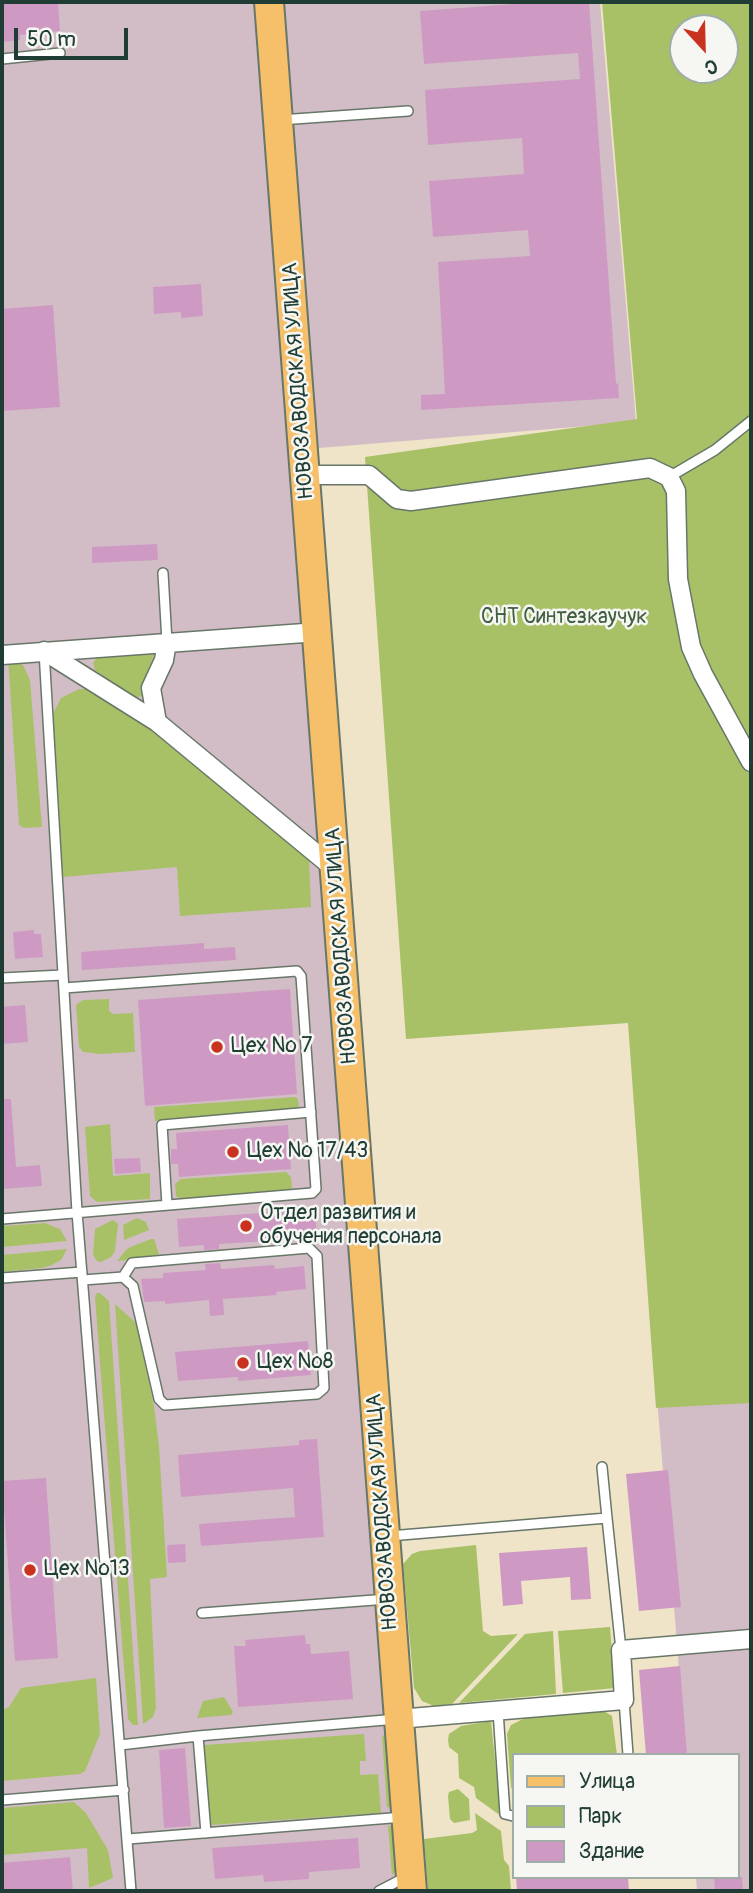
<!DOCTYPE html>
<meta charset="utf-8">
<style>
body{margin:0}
#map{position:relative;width:753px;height:1893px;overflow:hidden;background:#efe3c8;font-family:Pangolin,sans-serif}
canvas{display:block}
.frame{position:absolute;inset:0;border:4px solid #1f3d34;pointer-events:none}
.legend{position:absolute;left:512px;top:1753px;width:228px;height:126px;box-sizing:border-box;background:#f6f6f2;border:2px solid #a0aca6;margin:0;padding:9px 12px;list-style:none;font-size:21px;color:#1f3d34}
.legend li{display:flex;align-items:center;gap:14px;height:35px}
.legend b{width:35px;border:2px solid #a0aca6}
.north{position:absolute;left:669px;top:14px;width:70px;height:70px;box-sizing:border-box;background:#f6f6f2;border:2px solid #a0aca6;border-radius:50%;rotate:158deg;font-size:19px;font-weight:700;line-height:28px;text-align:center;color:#1f3d34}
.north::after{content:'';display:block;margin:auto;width:24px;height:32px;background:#c8321e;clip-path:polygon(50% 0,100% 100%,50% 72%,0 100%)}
.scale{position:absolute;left:14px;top:28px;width:114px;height:32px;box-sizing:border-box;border:4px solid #1f3d34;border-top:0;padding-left:9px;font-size:21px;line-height:24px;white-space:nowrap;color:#1f3d34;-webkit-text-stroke:5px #f6f6f2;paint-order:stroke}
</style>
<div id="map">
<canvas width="753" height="1893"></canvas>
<div class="frame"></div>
<ul class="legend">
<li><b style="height:9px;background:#f6c06b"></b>Улица</li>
<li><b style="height:19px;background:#a8c167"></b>Парк</li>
<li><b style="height:19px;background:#ce9ac4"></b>Здание</li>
</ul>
<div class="north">С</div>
<div class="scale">50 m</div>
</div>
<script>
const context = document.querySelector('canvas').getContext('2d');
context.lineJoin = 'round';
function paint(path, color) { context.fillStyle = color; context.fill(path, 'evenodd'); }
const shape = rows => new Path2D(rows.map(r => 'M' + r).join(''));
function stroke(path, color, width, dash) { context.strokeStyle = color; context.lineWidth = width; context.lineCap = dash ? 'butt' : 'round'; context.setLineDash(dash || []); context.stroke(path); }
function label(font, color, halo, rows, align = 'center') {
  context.font = font + ' Pangolin,sans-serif'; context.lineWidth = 5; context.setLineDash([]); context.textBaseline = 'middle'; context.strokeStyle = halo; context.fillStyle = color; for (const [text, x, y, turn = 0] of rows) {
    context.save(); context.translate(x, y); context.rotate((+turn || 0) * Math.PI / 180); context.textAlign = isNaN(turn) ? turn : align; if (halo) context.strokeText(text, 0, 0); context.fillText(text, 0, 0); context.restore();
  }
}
const industrial = shape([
 [2,2,269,2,409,1891,2,1891],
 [273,2,600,2,636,422,307,449],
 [751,1253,751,1891,697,1891,696,1877,737,1877,737,1755,686,1755,646,1262]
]);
const green = shape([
 [602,2,751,2,751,1403,656,1408,628,1023,406,1039,365,457,637,419],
 [683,28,725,28,725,70,683,70],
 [155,652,146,676,143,696,134,698,95,670,93,663,98,656],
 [8,658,16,660,23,665,30,680,42,827,24,828,19,825],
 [79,689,91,689,145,724,304,847,309,857,311,907,180,916,177,867,63,877,53,714,61,698],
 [109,999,109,1011,113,1014,133,1013,135,1052,100,1054,83,1052,79,1047,76,1005,83,1000],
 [295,1097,298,1099,299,1106,296,1109,155,1121,154,1107],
 [110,1124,113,1176,150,1173,150,1199,97,1202,90,1196,85,1127],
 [286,1172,291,1177,292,1188,289,1191,182,1200,176,1196,175,1184,181,1179],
 [137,1218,146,1222,149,1230,124,1240,123,1225],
 [113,1220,118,1224,115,1251,111,1257,101,1262,97,1261,93,1255,95,1229],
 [45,1223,60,1229,67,1241,2,1247,2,1226],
 [151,1239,154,1239,159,1254,157,1257,117,1261,128,1248],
 [67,1249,61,1260,52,1265,42,1268,2,1272,2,1255],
 [97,1293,100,1293,109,1301,138,1725,133,1725,128,1719,101,1377,95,1297],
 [115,1304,136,1323,154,1406,159,1446,167,1577,150,1579,156,1708,153,1717,143,1724],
 [476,1545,483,1631,491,1636,518,1634,452,1704,434,1706,422,1701,414,1688,403,1564,412,1554,420,1551],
 [610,1627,615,1688,563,1693,558,1631],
 [553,1631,556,1694,459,1703,525,1634],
 [96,1678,100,1734,85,1771,80,1774,2,1781,2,1710,9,1707,21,1688],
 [224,1697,233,1712,231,1715,197,1718,203,1701],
 [602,1710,612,1716,617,1755,513,1755,513,1791,511,1787,507,1734,511,1725,525,1718],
 [491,1721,501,1816,476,1798,474,1787,459,1778,458,1754,449,1747,448,1740,449,1734,461,1726],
 [364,1734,366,1761,360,1761,360,1775,378,1774,381,1813,210,1825,204,1745],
 [382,1735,389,1739,393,1804,387,1808],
 [458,1789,469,1799,470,1820,454,1823,450,1819,448,1796,449,1792],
 [74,1802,86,1813,108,1850,113,1878,89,1888,87,1848,2,1855,2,1808],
 [475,1813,501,1831,504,1860,509,1866,511,1891,428,1891,424,1839,472,1833,477,1830],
 [388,1825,395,1828,399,1868,392,1875]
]);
const building = shape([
 [2,2,58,2,60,31,20,35,20,40,2,42],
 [514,2,589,2,616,384,618,383,619,398,421,410,421,395,445,394,438,262,530,256,528,230,433,237,429,181,524,174,522,138,428,145,425,90,580,79,578,53,424,64,420,11,515,4],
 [201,284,203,316,181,318,181,312,154,314,153,287],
 [53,305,60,407,2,411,2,309],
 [157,544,158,560,92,563,92,547],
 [34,930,34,934,41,934,43,957,15,959,13,932],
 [204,943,204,949,235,947,236,960,82,970,81,952],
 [290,989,297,1094,145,1106,138,1000],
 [25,1005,28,1042,2,1044,2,1007],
 [2,1099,11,1099,16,1167,40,1165,42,1186,2,1189],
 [288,1125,289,1140,295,1139,297,1155,290,1155,291,1169,179,1177,178,1164,171,1164,171,1149,177,1149,176,1133],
 [140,1158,141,1172,115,1174,114,1159],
 [315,1209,317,1238,219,1244,219,1249,204,1250,204,1245,179,1247,177,1219],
 [220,1263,221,1269,274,1265,275,1269,304,1266,306,1289,276,1292,277,1295,223,1299,224,1315,210,1316,209,1300,165,1304,165,1301,144,1302,141,1279,163,1278,163,1273,206,1270,205,1264],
 [308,1341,311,1375,238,1381,238,1377,178,1381,175,1352],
 [317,1439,324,1537,201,1546,199,1524,295,1517,293,1488,181,1497,178,1455,299,1445,299,1440],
 [668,1470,681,1607,639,1611,626,1474],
 [46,1478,58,1658,15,1661,2,1481],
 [185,1544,186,1562,168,1563,167,1545],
 [587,1547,591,1599,571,1600,570,1577,521,1581,523,1604,503,1606,499,1553],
 [305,1635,306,1644,310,1644,311,1654,349,1651,353,1699,238,1707,234,1646,246,1646,245,1640],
 [680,1666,687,1755,646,1755,639,1670],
 [185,1748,191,1826,164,1828,159,1750],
 [358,1838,360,1868,309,1872,309,1879,264,1882,263,1875,215,1879,212,1848],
 [70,1857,73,1891,2,1891,2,1863],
 [516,1877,628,1877,629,1891,517,1891],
 [714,1877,742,1877,743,1891,715,1891]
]);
const lane = shape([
 [2,59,60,53],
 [280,120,408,111],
 [669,477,715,450,751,421],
 [163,573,167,642],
 [44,651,77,1212,131,1891],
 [2,978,63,975],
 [167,1205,162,1125,311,1112],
 [2,1219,312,1193,316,1189,301,976,297,971,64,988],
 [2,1278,82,1272],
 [83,1280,123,1277,133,1286,159,1399,165,1405,317,1394,324,1388,317,1256,309,1248,132,1263,123,1277],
 [602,1467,607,1518],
 [389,1536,607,1518,621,1650],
 [202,1613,388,1599],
 [624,1700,628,1755],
 [498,1711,505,1814,513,1816],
 [120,1745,198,1736],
 [2,1800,124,1790],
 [206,1833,198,1736,397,1719],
 [128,1839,404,1817],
 [379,1891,406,1877]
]);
const street = shape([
 [306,475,369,475,397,499,411,501,650,468,669,477,676,491,678,579,691,647,703,674,751,762],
 [44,651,157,722,336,870],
 [2,655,318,632],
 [157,722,151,688,164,660,167,642],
 [398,1719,624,1700,621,1650,751,1639]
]);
const primary = shape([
 [269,2,412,1891]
]);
const markers = [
 [217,1047,7,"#c8321e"],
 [233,1152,7,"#c8321e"],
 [246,1226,7,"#c8321e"],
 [243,1363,7,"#c8321e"],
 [30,1570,7,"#c8321e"]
];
const streetNames = [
 ["НОВОЗАВОДСКАЯ УЛИЦА",299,381,-94],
 ["НОВОЗАВОДСКАЯ УЛИЦА",342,946,-94],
 ["НОВОЗАВОДСКАЯ УЛИЦА",383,1512,-94]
];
const parkNames = [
 ["СНТ Синтезкаучук",564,618]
];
const poiNames = [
 ["Цех № 7",231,1047],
 ["Цех № 17/43",247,1152],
 ["Отдел развития и",260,1214],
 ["обучения персонала",260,1238],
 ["Цех №8",257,1363],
 ["Цех №13",44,1570]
];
paint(industrial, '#d2bdc6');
paint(green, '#a8c167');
paint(building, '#ce9ac4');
stroke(lane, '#687768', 12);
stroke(street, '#687768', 21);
stroke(primary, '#687768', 32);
stroke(lane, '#fff', 9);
stroke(street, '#fff', 18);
stroke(primary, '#f6c06b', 28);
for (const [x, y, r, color] of markers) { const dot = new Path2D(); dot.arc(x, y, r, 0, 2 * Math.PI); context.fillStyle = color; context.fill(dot); stroke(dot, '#f6f6f2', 2.5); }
label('21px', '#1f3d34', '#f6f6f2', streetNames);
label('21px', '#415e41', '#f6f6f2', parkNames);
label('21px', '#1f3d34', '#f6f6f2', poiNames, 'left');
</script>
